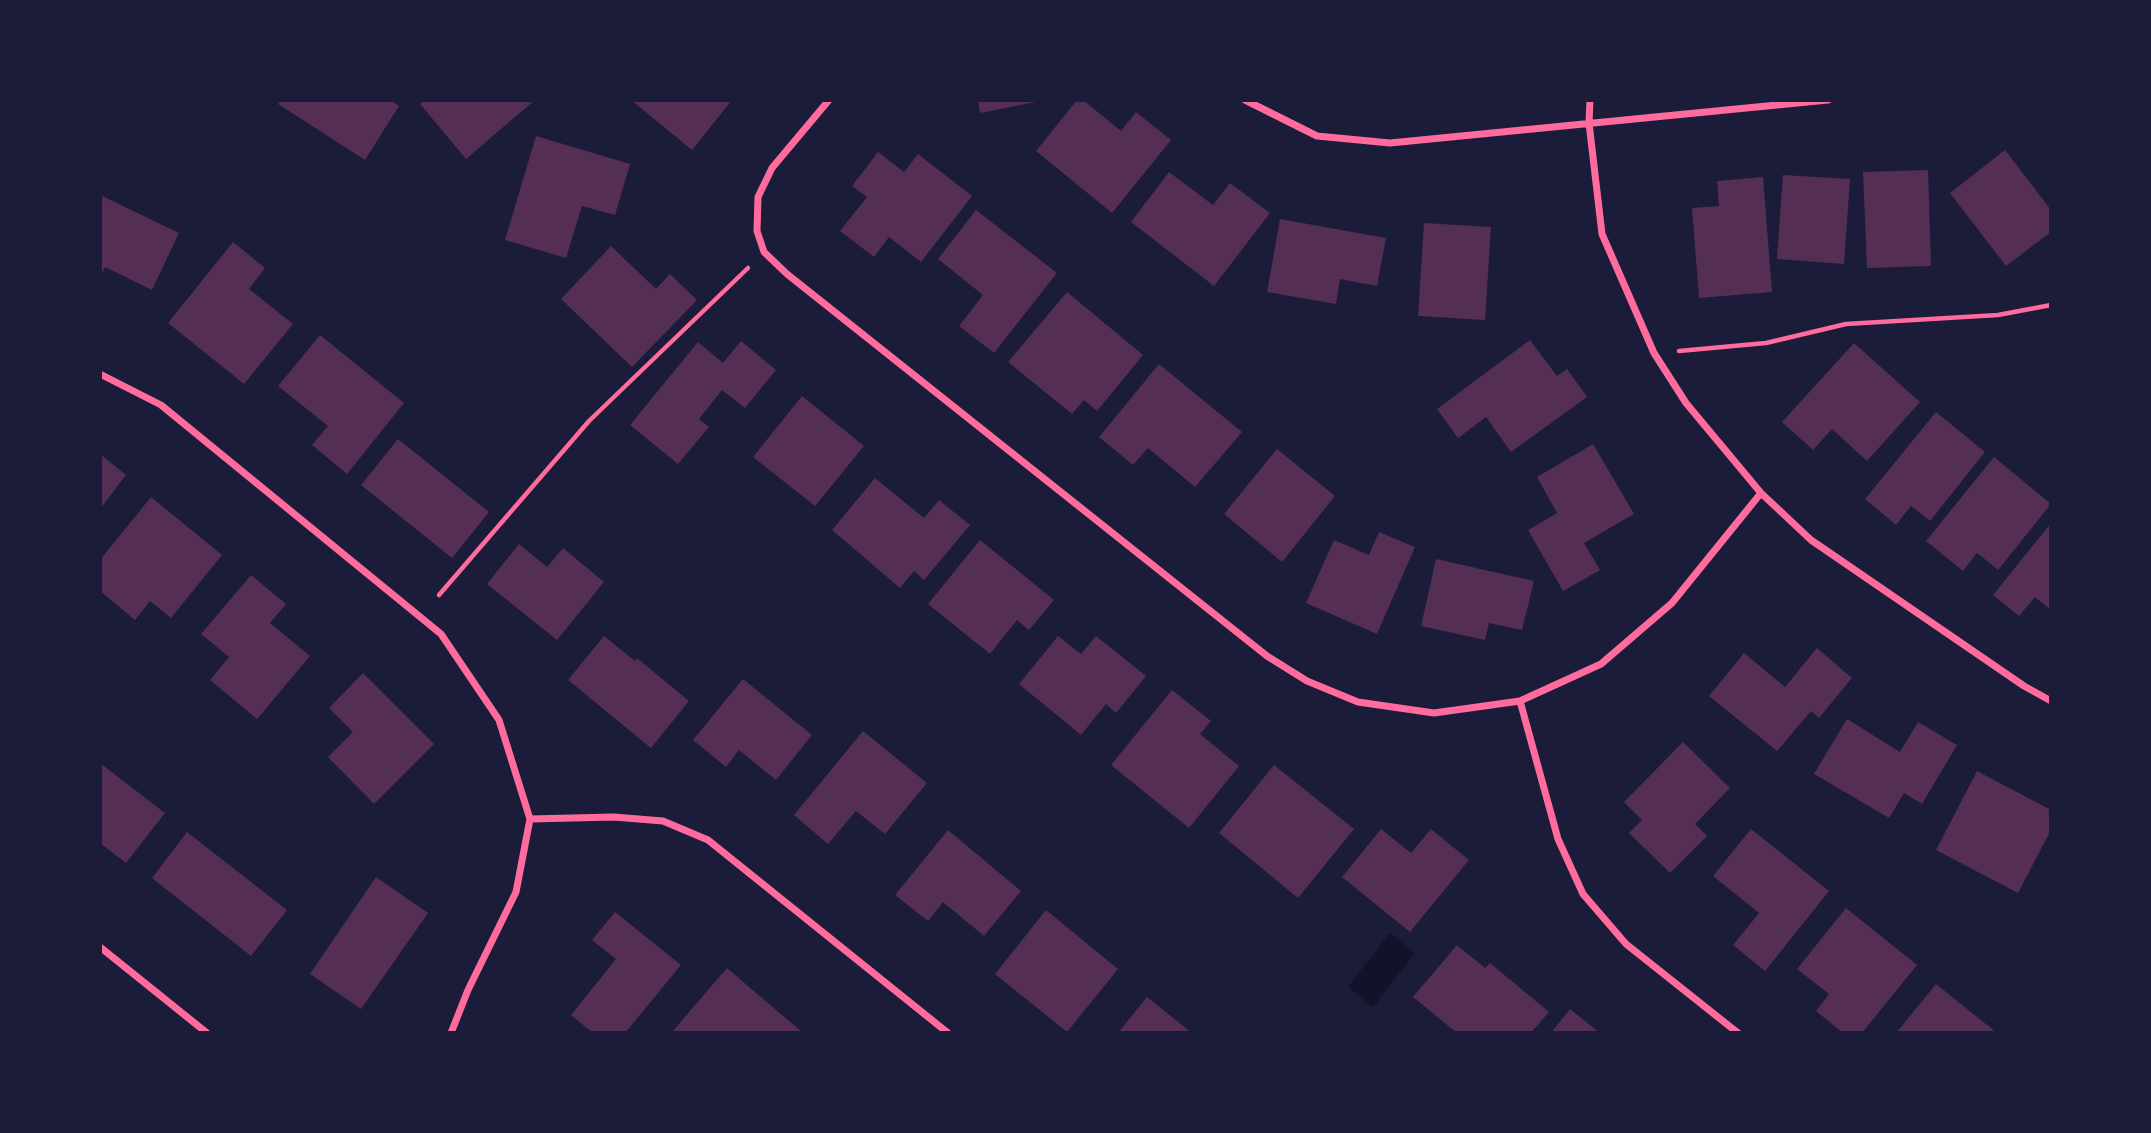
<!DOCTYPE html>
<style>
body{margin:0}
#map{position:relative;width:2151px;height:1133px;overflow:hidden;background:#1b1b3a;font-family:Poppins,sans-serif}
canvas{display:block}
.frame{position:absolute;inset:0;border:102px solid #1b1b3a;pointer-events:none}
</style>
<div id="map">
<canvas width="2151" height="1133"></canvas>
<div class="frame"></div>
</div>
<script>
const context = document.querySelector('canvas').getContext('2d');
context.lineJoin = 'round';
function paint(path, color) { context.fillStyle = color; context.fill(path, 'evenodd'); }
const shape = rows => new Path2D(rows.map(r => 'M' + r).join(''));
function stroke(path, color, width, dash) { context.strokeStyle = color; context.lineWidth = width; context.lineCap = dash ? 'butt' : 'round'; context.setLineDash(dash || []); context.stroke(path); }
const water = shape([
 [1390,933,1415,953,1373,1007,1348,987]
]);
const building = shape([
 [281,100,390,100,399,106,365,160,278,104],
 [425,100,535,100,466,159,420,104],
 [631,100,732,100,692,150],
 [978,100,1041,100,1041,101,980,113],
 [1077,100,1083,100,1121,131,1136,112,1171,140,1112,213,1036,151],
 [536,136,630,164,615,215,582,206,566,258,505,240],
 [2005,150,2051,210,2051,232,2006,266,1950,193],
 [878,152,904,172,918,154,972,196,921,262,889,237,874,257,840,231,867,197,852,186],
 [1928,170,1931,266,1867,268,1863,172],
 [1169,172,1213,205,1230,183,1270,213,1214,286,1131,222],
 [1783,175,1850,179,1844,264,1777,259],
 [1763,177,1772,292,1699,298,1692,208,1719,206,1717,181],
 [100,195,179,233,152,290,105,267,100,278],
 [976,210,1057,273,994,353,959,326,983,295,938,259],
 [1280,219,1386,238,1377,286,1340,279,1336,304,1267,292],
 [1424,223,1491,227,1485,320,1418,316],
 [233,242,265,268,249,289,293,324,244,384,168,323],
 [611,246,656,289,670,274,697,300,632,367,561,299],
 [1067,292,1143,355,1097,411,1084,400,1072,414,1008,362],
 [320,335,404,403,347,474,312,445,328,426,278,386],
 [1530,340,1557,376,1567,369,1587,397,1511,452,1486,417,1458,438,1437,409],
 [741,341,776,370,745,408,722,390,699,419,709,427,678,464,630,425,698,342,723,363],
 [1854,343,1920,402,1867,461,1832,429,1813,450,1782,422],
 [1159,364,1242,432,1195,487,1148,448,1133,465,1099,437],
 [802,396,864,446,815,506,753,457],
 [1936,412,1985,452,1930,521,1911,506,1896,525,1865,499],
 [398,439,489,512,452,558,361,485],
 [1593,444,1634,514,1584,543,1600,570,1563,591,1528,530,1557,513,1537,477],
 [1277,449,1335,496,1282,562,1224,514],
 [100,454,126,475,100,509],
 [1994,457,2051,504,1998,570,1977,553,1963,571,1926,541],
 [875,478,924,518,939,500,970,525,924,580,914,571,900,588,832,530],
 [151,497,222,555,171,618,150,601,135,620,100,591,100,560],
 [2051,523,2051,610,2035,597,2019,616,1993,595],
 [1379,532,1415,547,1377,634,1306,603,1334,540,1369,555],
 [980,540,1054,600,1029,630,1017,620,990,654,928,604],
 [519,544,547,567,563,548,604,582,557,640,487,584],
 [1436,559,1534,581,1522,630,1489,623,1485,640,1421,626],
 [251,575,286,604,270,623,310,656,257,719,210,680,229,657,201,634],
 [604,636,635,661,637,658,689,701,651,748,568,680],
 [1058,636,1081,654,1096,636,1146,676,1116,713,1106,704,1081,735,1019,684],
 [1817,648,1852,678,1819,718,1811,711,1777,751,1709,696,1744,653,1785,687],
 [363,673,434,744,374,804,328,757,353,732,329,708],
 [743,679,812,735,776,780,739,750,726,767,693,740],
 [1172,690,1211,721,1200,734,1239,766,1189,828,1111,765],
 [1847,719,1900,752,1918,722,1957,745,1922,804,1904,793,1889,818,1814,774],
 [863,731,927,783,885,834,856,811,828,844,794,815],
 [1683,742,1730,788,1695,824,1707,836,1670,873,1629,833,1642,820,1624,802],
 [100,763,165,813,126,863,100,843],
 [1274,765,1354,829,1298,898,1219,833],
 [1977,771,2051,810,2051,830,2018,893,1936,850],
 [1381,829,1411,853,1431,829,1469,860,1410,932,1342,877],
 [1751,829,1829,891,1765,971,1733,945,1759,913,1713,876],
 [948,830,1021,891,984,936,943,902,928,921,895,895],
 [187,832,287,910,251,956,152,878],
 [376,877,428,913,361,1009,310,974],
 [1846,908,1917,965,1862,1033,1843,1033,1816,1011,1829,994,1797,969],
 [1046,910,1118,969,1067,1032,995,974],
 [615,912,681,965,625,1033,593,1033,571,1015,616,959,592,940],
 [1457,945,1485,968,1490,963,1549,1012,1531,1033,1457,1033,1413,997],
 [727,968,803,1033,671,1033],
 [1936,984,1997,1033,1896,1033],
 [1147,997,1192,1033,1118,1033],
 [1570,1009,1600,1033,1551,1033]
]);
const path = shape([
 [1679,351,1766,343,1846,324,1998,315,2051,305],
 [439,595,589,421,748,268]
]);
const minor = shape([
 [829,100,772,168,758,197,757,231,764,252,787,274,1267,656,1307,681,1358,702,1434,713,1520,701,1601,664,1672,603,1761,493],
 [1245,100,1317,136,1390,143,1828,100],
 [1590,100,1589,123,1602,234,1654,353,1686,403,1761,493,1811,540,2024,686,2051,701],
 [100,374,161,405,441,634,499,720,530,819,614,817,663,821,708,840,948,1033],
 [1520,701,1558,839,1583,894,1626,944,1738,1033],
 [100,947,207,1033],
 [451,1033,468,990,516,892,530,819]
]);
paint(water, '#12122b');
paint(building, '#542f53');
stroke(path, '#ff6b9d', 4.5);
stroke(minor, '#ff6b9d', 7);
</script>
